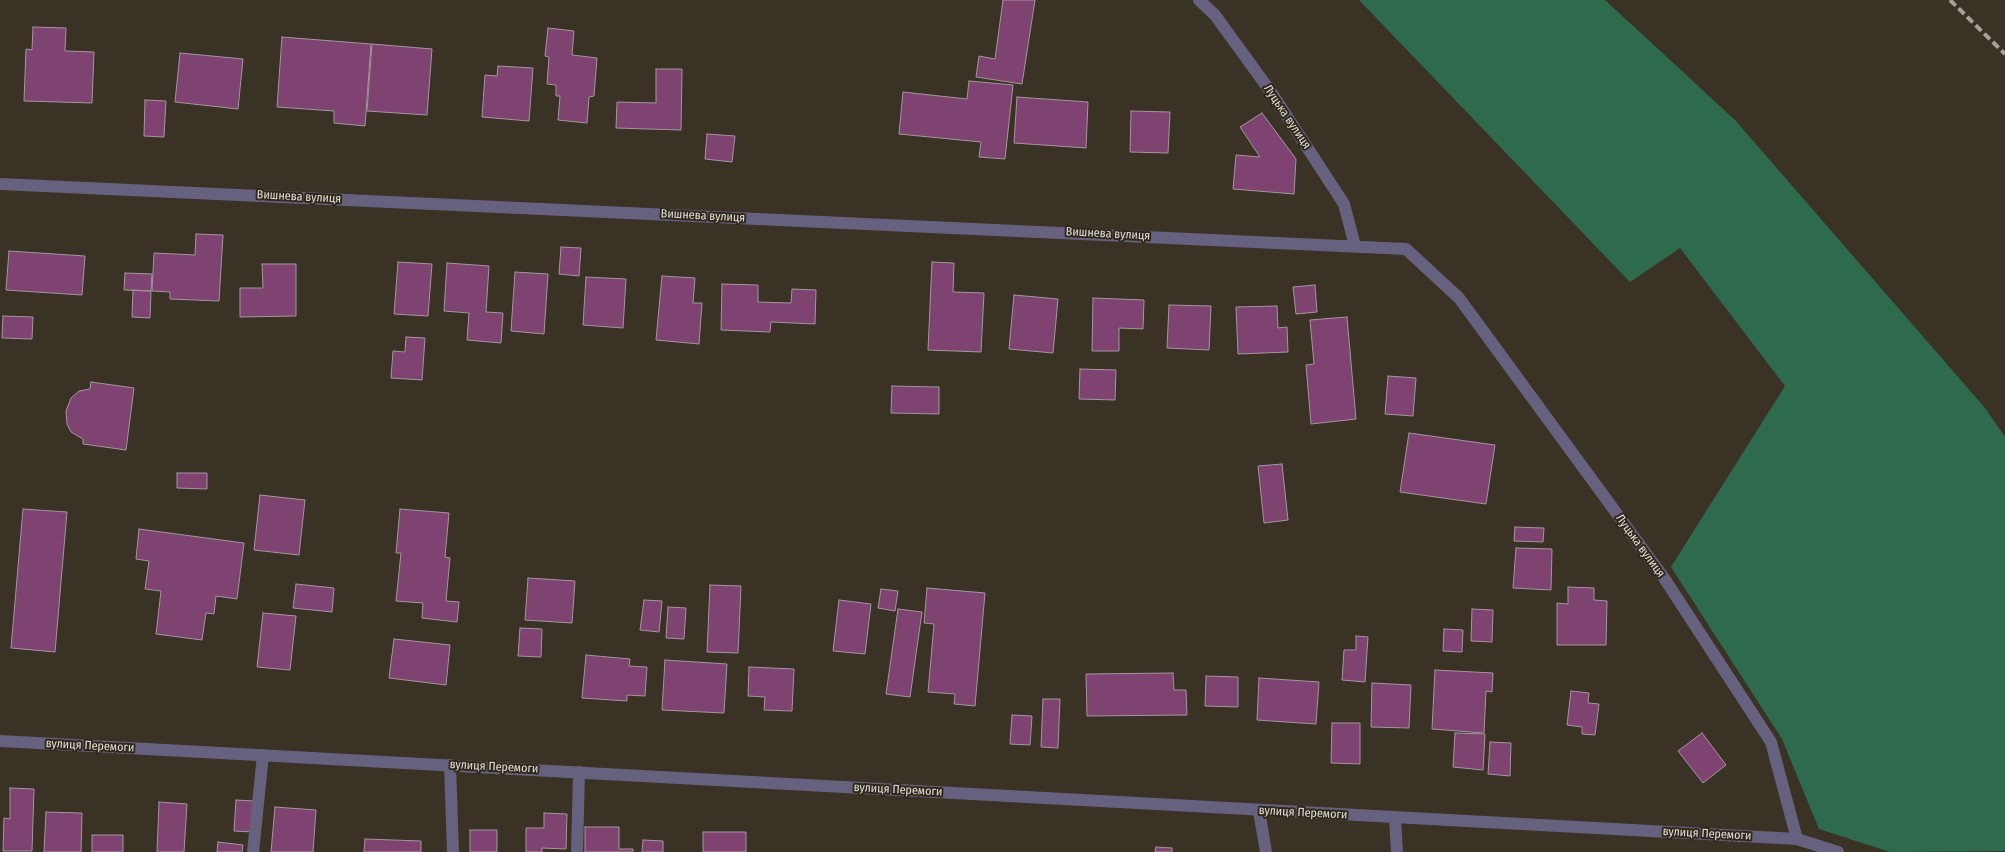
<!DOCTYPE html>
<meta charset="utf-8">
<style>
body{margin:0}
canvas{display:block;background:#393225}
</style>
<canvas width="2005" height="852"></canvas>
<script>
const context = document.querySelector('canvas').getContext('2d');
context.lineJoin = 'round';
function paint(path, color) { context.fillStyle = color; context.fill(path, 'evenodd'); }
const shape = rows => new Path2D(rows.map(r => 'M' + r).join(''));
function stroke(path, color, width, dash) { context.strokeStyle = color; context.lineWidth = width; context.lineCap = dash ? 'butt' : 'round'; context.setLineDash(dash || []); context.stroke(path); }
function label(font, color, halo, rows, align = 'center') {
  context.font = font + ' "Fira Sans Condensed",sans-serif'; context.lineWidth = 4; context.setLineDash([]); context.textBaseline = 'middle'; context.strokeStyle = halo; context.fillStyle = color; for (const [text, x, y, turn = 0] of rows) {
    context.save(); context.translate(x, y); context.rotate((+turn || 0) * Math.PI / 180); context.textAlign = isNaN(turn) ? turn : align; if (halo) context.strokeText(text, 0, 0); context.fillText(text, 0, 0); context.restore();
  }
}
const green = shape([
 [1359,0,1605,0,1735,120,1985,408,2005,437,2005,851,1890,852,1819,829,1782,739,1671,567,1785,386,1680,248,1630,282]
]);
const building = shape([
 [1003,0,1035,0,1022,84,976,77,979,56,995,59,1003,0],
 [33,27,66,28,65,51,94,52,92,103,24,101,26,49,32,50,33,27],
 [548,28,574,31,572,55,597,58,594,96,589,97,587,123,558,120,560,96,556,96,556,85,547,84,549,57,545,56,548,28],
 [282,37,371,44,365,126,334,123,334,111,277,107,282,37],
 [372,44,432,49,427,115,367,111,372,44],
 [180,53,243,59,238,109,175,102,180,53],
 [498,66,533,68,529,121,482,117,485,75,497,76,498,66],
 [656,69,682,69,681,130,616,128,617,102,656,103,656,69],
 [969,81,1013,85,1005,159,979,157,981,142,899,134,903,92,967,99,969,81],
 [1017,97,1088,102,1086,148,1014,143,1017,97],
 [145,100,166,101,164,137,144,136,145,100],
 [1131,111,1170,112,1168,153,1130,152,1131,111],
 [1262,113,1296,159,1294,194,1233,189,1236,155,1260,157,1240,127,1262,113],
 [707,134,735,136,732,162,705,159,707,134],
 [196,234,223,235,219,301,170,299,170,292,152,291,154,253,195,255,196,234],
 [561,247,581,248,579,276,559,274,561,247],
 [9,251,85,256,82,295,6,290,9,251],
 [398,262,432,264,428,316,394,314,398,262],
 [932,262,954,263,953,292,984,293,981,352,928,350,932,262],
 [447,263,489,266,486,312,503,313,501,343,467,340,469,313,444,311,447,263],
 [262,264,296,264,296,316,240,317,240,288,263,288,262,264],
 [515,272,548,274,544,334,511,331,515,272],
 [125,273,152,274,151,291,124,290,125,273],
 [662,276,695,278,693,303,702,303,699,344,656,340,662,276],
 [586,277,626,279,623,328,583,325,586,277],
 [722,284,758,285,758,302,791,303,792,289,816,290,815,324,771,322,770,332,721,330,722,284],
 [1315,285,1317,312,1296,314,1293,287,1315,285],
 [133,290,151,291,150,318,132,317,133,290],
 [1014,295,1058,299,1053,353,1009,349,1014,295],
 [1093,298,1144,300,1143,329,1119,328,1119,351,1092,351,1093,298],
 [1169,305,1211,306,1209,350,1167,348,1169,305],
 [1277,306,1278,328,1287,327,1288,352,1238,354,1236,307,1277,306],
 [3,316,33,317,32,339,2,338,3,316],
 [1347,317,1356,419,1311,424,1306,365,1314,364,1310,320,1347,317],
 [406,337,425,338,422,380,391,378,393,351,405,352,406,337],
 [1080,369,1116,370,1115,400,1079,399,1080,369],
 [1388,376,1416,378,1413,416,1385,414,1388,376],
 [91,382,134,388,126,450,83,444,83,439,71,432,67,424,66,411,71,398,79,391,90,389,91,382],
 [892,386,939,387,939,414,891,413,892,386],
 [1409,433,1495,445,1486,504,1400,492,1409,433],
 [1282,464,1288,520,1264,523,1258,466,1282,464],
 [177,473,207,473,207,489,177,488,177,473],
 [260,495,305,500,299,555,254,550,260,495],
 [23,509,67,512,55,652,11,648,23,509],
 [400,509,449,513,445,557,450,558,446,601,459,602,457,622,422,618,423,603,396,601,401,553,396,553,400,509],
 [1515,527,1544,528,1543,542,1514,541,1515,527],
 [139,529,244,543,237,599,216,596,214,614,206,613,202,640,156,634,161,591,145,589,149,561,136,559,139,529],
 [1516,548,1552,549,1551,590,1513,588,1516,548],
 [528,578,575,581,572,623,525,620,528,578],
 [296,584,334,588,332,612,293,608,296,584],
 [710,585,741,586,738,653,707,652,710,585],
 [1568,587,1594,588,1594,600,1607,601,1606,645,1557,645,1557,603,1568,604,1568,587],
 [927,588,985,593,975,706,954,704,955,694,928,692,934,624,924,623,927,588],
 [881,589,898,591,895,611,878,608,881,589],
 [644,600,662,601,659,632,640,630,644,600],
 [839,600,871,604,865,654,833,651,839,600],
 [668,607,686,608,684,639,666,638,668,607],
 [898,609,922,612,910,697,886,694,898,609],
 [1472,609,1493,610,1492,642,1471,641,1472,609],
 [263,613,296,616,290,670,257,667,263,613],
 [520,628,542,629,541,657,518,656,520,628],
 [1444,629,1463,630,1462,652,1443,651,1444,629],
 [1356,636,1368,637,1365,682,1342,680,1344,650,1356,650,1356,636],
 [394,639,450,645,446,685,389,678,394,639],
 [586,655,630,659,629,666,647,667,645,696,627,695,627,701,582,698,586,655],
 [665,660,727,664,724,713,662,710,665,660],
 [749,667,794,669,792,711,764,710,765,697,748,696,749,667],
 [1435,670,1493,673,1492,692,1486,691,1484,733,1432,729,1435,670],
 [1173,673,1174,690,1186,690,1187,715,1087,716,1086,674,1173,673],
 [1206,676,1238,677,1238,707,1205,706,1206,676],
 [1259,678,1319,682,1316,724,1257,720,1259,678],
 [1372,683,1411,685,1409,728,1371,727,1372,683],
 [1571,691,1589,693,1588,703,1599,704,1595,735,1582,734,1582,727,1567,725,1571,691],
 [1043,699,1060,699,1058,748,1041,747,1043,699],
 [1012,715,1032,716,1030,745,1010,744,1012,715],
 [1332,723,1360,723,1360,764,1331,763,1332,723],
 [1455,733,1485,734,1483,770,1453,767,1455,733],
 [1702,733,1726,765,1703,783,1678,751,1702,733],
 [1490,742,1511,743,1510,776,1488,774,1490,742],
 [10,788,34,789,32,851,3,851,4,818,10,819,10,788],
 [236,800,254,801,253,832,234,831,236,800],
 [159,802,187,804,184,852,157,852,159,802],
 [275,807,316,810,313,852,271,852,275,807],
 [46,812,82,813,81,852,44,852,46,812],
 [544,813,567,814,566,849,542,848,542,852,526,852,526,828,544,828,544,813],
 [585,827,619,827,619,849,633,849,633,852,585,852,585,827],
 [470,830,497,830,497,852,470,852,470,830],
 [703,832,746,832,746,852,703,852,703,832],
 [92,835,123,835,123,852,92,852,92,835],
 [365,839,421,841,421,852,364,852,365,839],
 [643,840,663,841,663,852,642,852,643,840],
 [218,842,243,845,242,852,217,852,218,842],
 [1156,847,1172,848,1172,852,1155,852,1156,847]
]);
const service = shape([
 [450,765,453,852],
 [1259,811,1266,852],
 [1395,818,1397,852],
 [253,852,263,755],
 [577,852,579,772]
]);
const minor = shape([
 [1199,0,1215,15,1273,95,1344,204,1355,246],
 [0,184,1406,249,1459,298,1664,578,1771,742,1797,839],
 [0,741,1797,839,1838,852]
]);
const rail = shape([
 [1950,0,2005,54]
]);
const streetNames = [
 ["Луцька вулиця",1287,117,56],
 ["Вишнева вулиця",299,197,3],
 ["Вишнева вулиця",703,216,3],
 ["Вишнева вулиця",1108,234,3],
 ["Луцька вулиця",1640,546,54],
 ["вулиця Перемоги",90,746,3],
 ["вулиця Перемоги",494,767,3],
 ["вулиця Перемоги",898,790,3],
 ["вулиця Перемоги",1303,813,3],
 ["вулиця Перемоги",1707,834,3]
];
paint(green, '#2e6b4e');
paint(building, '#7f4371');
stroke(building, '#a4959f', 1);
stroke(service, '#66617e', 12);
stroke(minor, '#66617e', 12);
stroke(rail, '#a7a198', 4, [8, 4]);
label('12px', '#e2ddd5', '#2f281c', streetNames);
</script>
